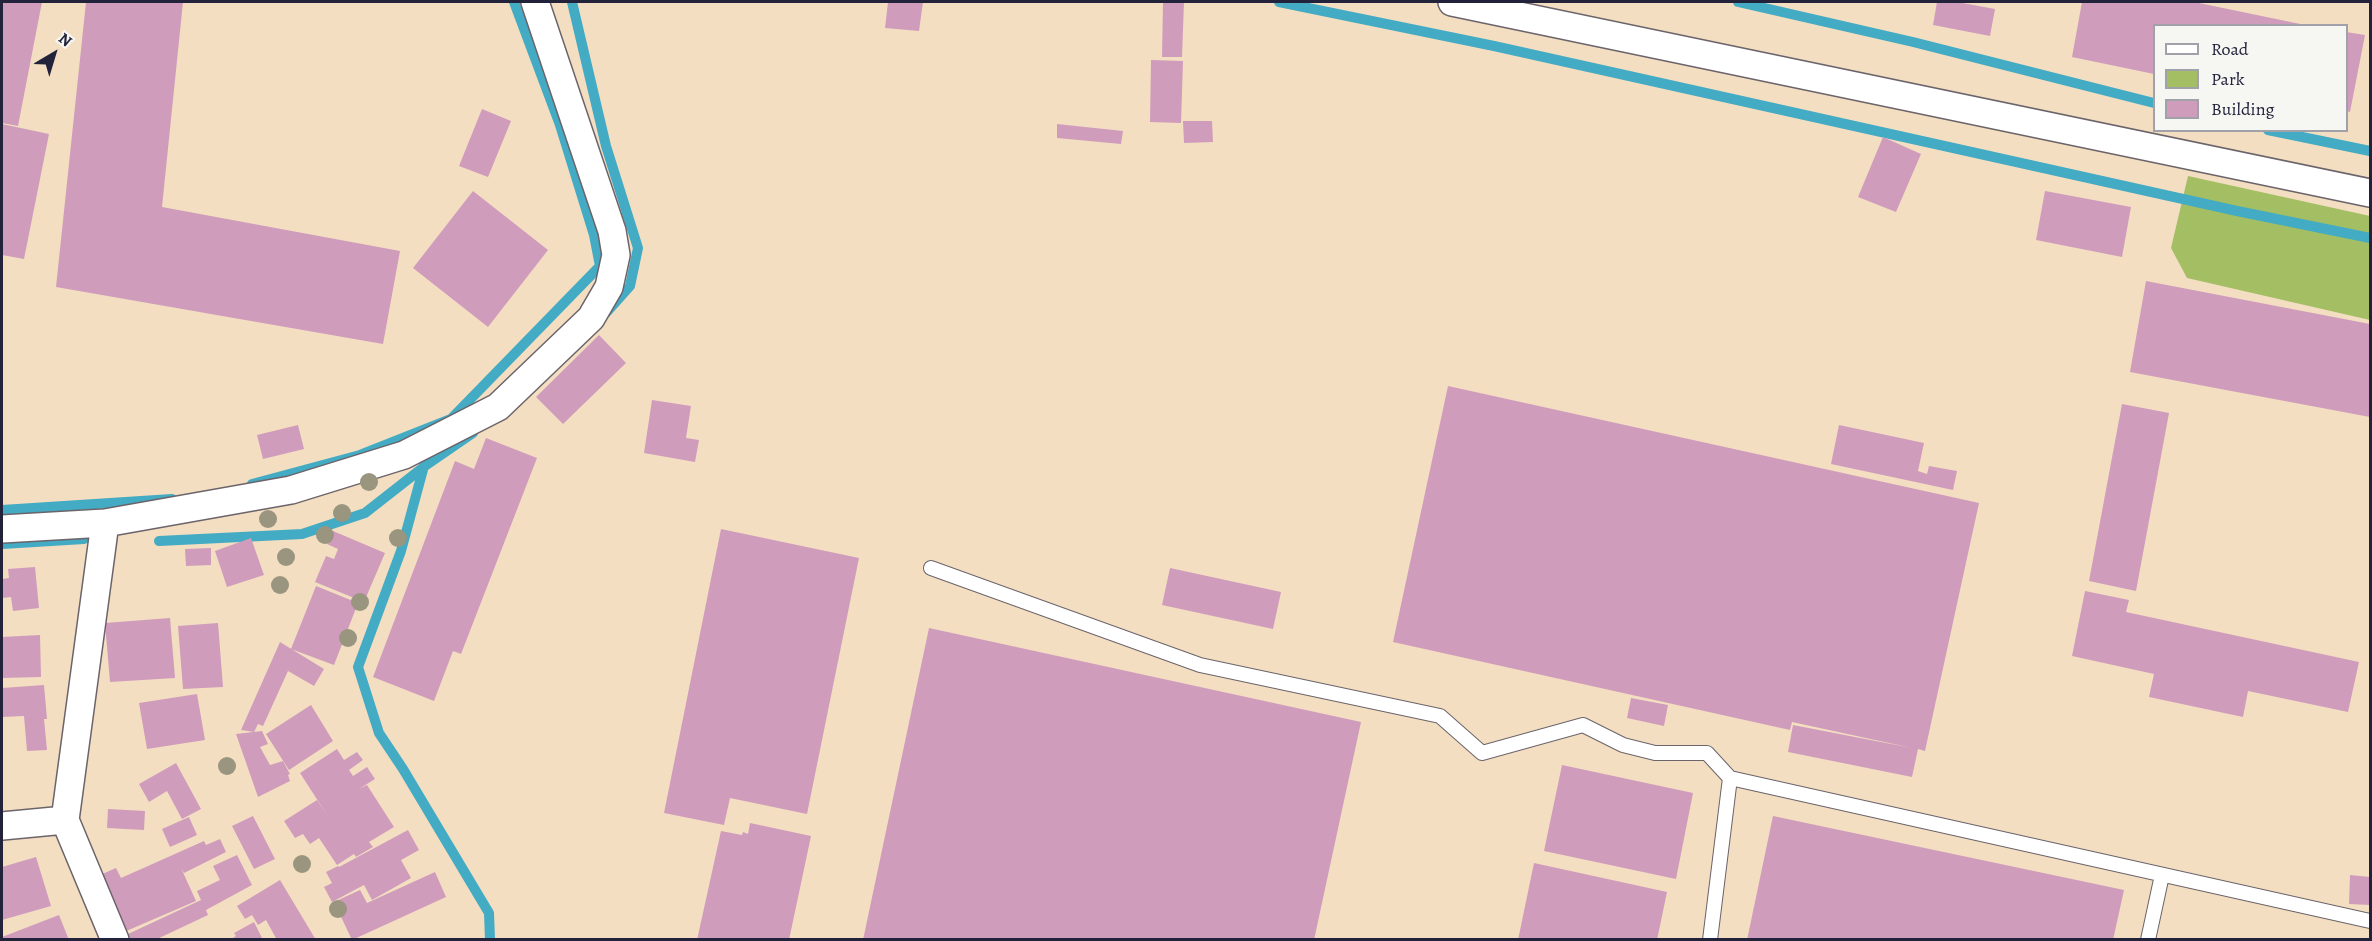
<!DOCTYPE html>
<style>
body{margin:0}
#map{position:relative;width:2372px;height:941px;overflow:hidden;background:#f3dec2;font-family:Alegreya,serif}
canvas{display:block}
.frame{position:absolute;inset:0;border:3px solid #22223b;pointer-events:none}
.legend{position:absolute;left:2153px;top:24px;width:195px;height:108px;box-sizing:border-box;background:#f6f6f2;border:2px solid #a1a1a9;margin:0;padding:8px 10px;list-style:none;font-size:18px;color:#22223b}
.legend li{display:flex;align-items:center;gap:12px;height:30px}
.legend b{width:30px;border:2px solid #a1a1a9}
.north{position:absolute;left:24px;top:24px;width:60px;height:60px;-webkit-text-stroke:4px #f6f6f2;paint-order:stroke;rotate:38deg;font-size:16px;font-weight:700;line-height:24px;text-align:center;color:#22223b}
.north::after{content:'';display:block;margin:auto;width:21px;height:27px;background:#22223b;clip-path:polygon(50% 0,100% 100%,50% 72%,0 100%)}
</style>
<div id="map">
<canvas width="2372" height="941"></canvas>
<div class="frame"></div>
<ul class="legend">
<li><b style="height:8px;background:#fff"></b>Road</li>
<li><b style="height:16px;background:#a4be64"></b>Park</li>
<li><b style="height:16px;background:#d09cbc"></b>Building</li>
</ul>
<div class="north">N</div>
</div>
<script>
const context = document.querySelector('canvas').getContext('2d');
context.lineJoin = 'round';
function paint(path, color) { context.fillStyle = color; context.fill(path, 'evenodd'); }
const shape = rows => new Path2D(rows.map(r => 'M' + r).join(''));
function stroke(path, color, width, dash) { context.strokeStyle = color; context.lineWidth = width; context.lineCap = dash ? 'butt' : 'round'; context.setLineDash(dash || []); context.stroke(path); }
const green = shape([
 [2188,176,2370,216,2370,320,2187,278,2171,248]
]);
const stream = shape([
 [572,2,606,146,638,248,630,286,606,313],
 [1279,2,1494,46,2237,211,2370,238],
 [1738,2,1913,42,2154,103],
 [2268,130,2370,151],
 [424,466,401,551,358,667,379,733,403,769,489,913,490,940],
 [252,484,360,455,451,419,600,266,594,235,560,125,514,2],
 [2,510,172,499],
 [159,541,302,534,365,513,425,466,473,433],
 [2,544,84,539]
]);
const building = shape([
 [2,2,42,2,18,126,2,123],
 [86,2,183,2,162,207,400,251,383,344,56,287],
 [888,2,923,2,919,31,885,28],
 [1163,2,1184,2,1182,57,1162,57],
 [1937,2,1957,2,1995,9,1990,36,1933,25],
 [2082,2,2194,2,2310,26,2154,26,2154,74,2072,57],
 [2346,32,2365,35,2350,112,2346,111],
 [1151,60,1183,61,1181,123,1150,122],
 [482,109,511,121,488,177,459,166],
 [1183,121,1212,121,1213,142,1184,143],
 [2,124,49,134,24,259,2,255],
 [1057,124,1123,131,1121,144,1057,138],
 [1883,137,1921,154,1896,212,1858,197],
 [473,191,548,250,488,327,413,268],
 [2045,191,2131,207,2122,257,2036,240],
 [2146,281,2370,324,2370,417,2130,372],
 [599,335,626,363,563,424,536,397],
 [1448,386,1979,503,1925,751,1918,749,1912,777,1788,752,1793,725,1912,748,1792,722,1790,730,1393,642],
 [652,400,691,406,686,438,699,440,695,462,644,453],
 [2122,404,2169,413,2136,591,2089,581],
 [298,425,304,449,263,459,257,435],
 [1839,425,1924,443,1918,471,1927,474,1929,466,1957,471,1953,490,1831,464],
 [486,438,537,458,461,654,453,651,434,701,373,677,455,461,474,469],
 [721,529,859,558,807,814,730,798,724,825,664,813],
 [333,531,385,553,364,602,315,582,326,556,334,559,338,549,327,544],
 [251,538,264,575,227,587,215,551],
 [211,548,211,565,186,566,185,549],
 [35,567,39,608,13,611,11,597,2,598,2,579,9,578,8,569],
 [1170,568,1281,592,1273,629,1162,605],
 [316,586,358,603,334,665,291,649],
 [2085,591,2129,600,2126,612,2359,662,2348,712,2248,691,2243,717,2149,697,2154,674,2072,656],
 [170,618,175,678,110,682,105,623],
 [218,623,223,687,183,689,178,626],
 [929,628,1361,722,1314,940,863,940],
 [40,635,41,677,2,678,2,637],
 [280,642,324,669,314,686,288,671,263,726,258,724,254,732,241,730],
 [44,685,47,719,44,719,47,750,27,751,24,716,2,717,2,688],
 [197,694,205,740,147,749,139,703],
 [1631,698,1668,705,1664,726,1627,718],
 [311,705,333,741,289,770,266,734],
 [262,731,268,744,260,747,270,765,283,761,290,774,288,775,290,781,258,797,236,734],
 [337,749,344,760,357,752,363,760,349,770,353,776,367,767,375,779,359,789,367,785,394,827,369,842,373,847,356,857,354,854,337,865,319,838,310,844,303,834,295,838,284,821,317,800,329,818,300,773],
 [176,763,201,809,182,819,167,791,149,802,139,784],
 [1562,765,1693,793,1676,879,1544,851],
 [108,809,145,811,144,830,107,828],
 [253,816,275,859,254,869,232,826],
 [1773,816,2124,890,2113,940,1747,940],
 [189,817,197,835,170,847,162,829],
 [750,823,811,836,789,940,697,940,721,831,742,835,743,832,748,834],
 [408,830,419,850,401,860,411,878,372,900,364,885,332,902,324,887,332,883,326,872,338,866,339,867],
 [220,839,226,852,184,873,181,868,196,901,124,932,100,875,116,868,121,878,204,841,206,845],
 [237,855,252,885,206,910,208,915,155,940,131,940,128,934,201,900,197,891,220,880,213,866],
 [36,857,51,906,2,920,2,867],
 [1534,863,1667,892,1657,940,1518,940],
 [435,872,446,897,352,940,334,902,360,890,367,903],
 [2350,875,2370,877,2370,905,2349,904],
 [280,880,316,940,277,940,266,920,258,925,252,915,245,919,237,906],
 [59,915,69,940,3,940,2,937],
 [254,922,263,940,234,940,233,938,236,936,234,933]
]);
const lane = shape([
 [931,568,1200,665,1440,716,1482,753,1583,725,1623,745,1655,753,1707,753,1730,778,2370,921],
 [1710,940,1730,778],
 [2148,940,2162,875]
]);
const street = shape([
 [1452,2,2370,193],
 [105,523,65,820,115,940],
 [2,529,105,523,291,490,404,455,498,407,591,318,609,287,616,255,612,231,535,2],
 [2,826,65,820]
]);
const trees = [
 [369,482],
 [342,513],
 [268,519],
 [325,535],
 [398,538],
 [286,557],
 [280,585],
 [360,602],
 [348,638],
 [227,766],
 [302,864],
 [338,909]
];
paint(green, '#a4be64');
stroke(stream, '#43abc3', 10);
paint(building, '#d09cbc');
stroke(lane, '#6b646a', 16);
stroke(street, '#6b646a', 30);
stroke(lane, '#fff', 14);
stroke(street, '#fff', 27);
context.fillStyle = '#99957f';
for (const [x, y] of trees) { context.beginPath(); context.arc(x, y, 9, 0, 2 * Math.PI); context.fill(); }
</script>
